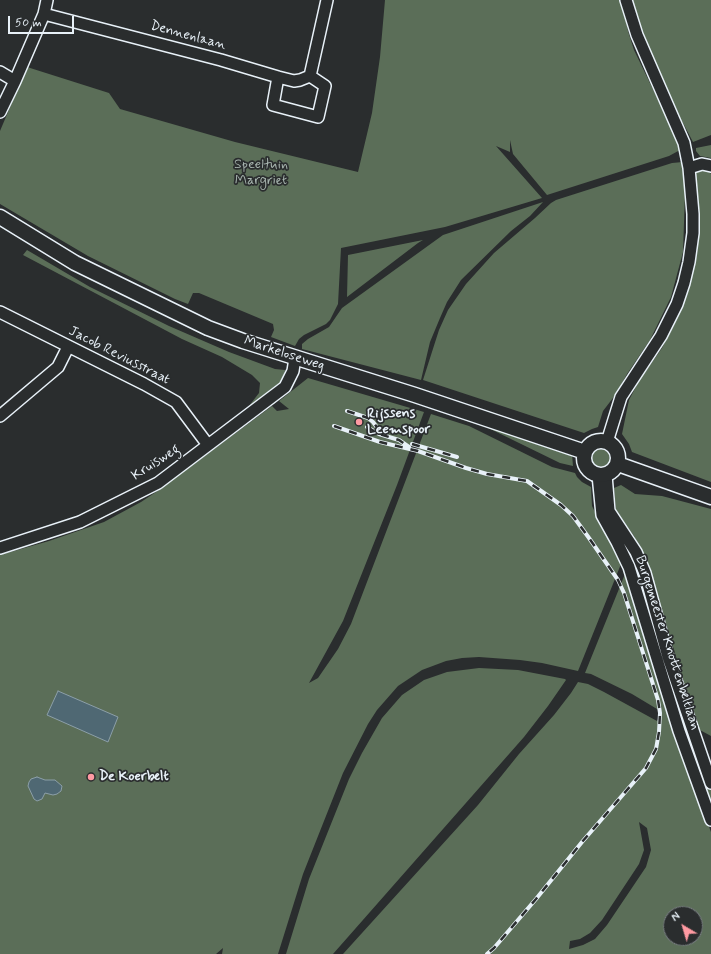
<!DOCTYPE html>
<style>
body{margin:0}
#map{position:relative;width:711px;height:954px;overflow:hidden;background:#2a2d2e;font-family:Mynerve,sans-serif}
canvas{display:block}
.north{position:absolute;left:663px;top:906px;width:40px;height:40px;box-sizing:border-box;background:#2a2d2e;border:1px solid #767b7f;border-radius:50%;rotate:322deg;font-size:11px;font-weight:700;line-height:16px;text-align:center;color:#e8f1f8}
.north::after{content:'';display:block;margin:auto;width:14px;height:18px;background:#ff9aa2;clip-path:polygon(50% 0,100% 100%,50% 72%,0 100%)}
.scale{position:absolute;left:8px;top:16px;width:66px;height:18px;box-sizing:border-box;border:2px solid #e8f1f8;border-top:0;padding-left:5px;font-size:12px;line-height:14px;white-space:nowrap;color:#e8f1f8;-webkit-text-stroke:3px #2a2d2e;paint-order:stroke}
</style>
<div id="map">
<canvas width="711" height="954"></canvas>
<div class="north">N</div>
<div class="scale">50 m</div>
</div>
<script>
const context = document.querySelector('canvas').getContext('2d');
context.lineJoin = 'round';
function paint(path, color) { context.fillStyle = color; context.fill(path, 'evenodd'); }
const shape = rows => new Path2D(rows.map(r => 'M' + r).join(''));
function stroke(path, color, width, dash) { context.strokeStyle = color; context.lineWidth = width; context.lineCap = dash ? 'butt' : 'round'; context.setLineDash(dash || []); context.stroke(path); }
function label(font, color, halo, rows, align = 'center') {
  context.font = font + ' Mynerve,sans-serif'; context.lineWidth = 3.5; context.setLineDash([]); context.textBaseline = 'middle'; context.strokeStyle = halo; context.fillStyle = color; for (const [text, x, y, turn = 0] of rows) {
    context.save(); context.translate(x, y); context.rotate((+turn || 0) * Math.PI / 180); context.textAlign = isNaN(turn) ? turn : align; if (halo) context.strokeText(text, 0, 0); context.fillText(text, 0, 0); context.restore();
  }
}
const green = shape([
 [385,0,622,0,628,31,634,50,677,139,680,150,669,156,547,195,513,154,510,140,510,152,496,146,542,198,445,227,341,248,338,304,330,320,326,324,304,335,299,339,295,346,271,337,274,330,273,324,199,293,193,293,188,304,175,299,88,256,0,204,0,131,27,67,109,93,120,109,235,142,358,172,372,113,380,57],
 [632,0,711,0,711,135,693,142,663,85,648,53],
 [711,145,711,158,700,156,696,151,696,148],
 [683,162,685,193,683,252,671,297,650,340,627,374,616,394,603,411,598,427,592,429,584,433,423,380,439,330,448,310,466,284,494,253,535,218,551,203,556,200,672,163],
 [706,167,711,174,711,482,632,452,629,444,622,434,629,400,639,381,662,348,674,325,684,302,697,254,699,224,693,179,696,171],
 [543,202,530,216,511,231,461,280,447,302,440,318,430,342,421,380,302,349,302,344,308,339,329,327,342,308,443,235],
 [423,240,418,243,347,297,348,255],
 [27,250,90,287,169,326,229,352,275,369,285,370,284,377,281,382,249,406,259,393,260,383,252,375,222,357,182,339,23,255],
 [308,378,424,412,397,485,343,621,309,683,318,678,338,649,351,624,431,414,469,426,552,467,575,473,577,477,582,482,591,487,592,506,621,564,578,671,542,663,520,660,479,657,462,658,446,661,422,670,398,686,377,710,368,724,343,773,303,874,278,954,222,954,223,948,216,954,0,954,0,555,49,541,104,522,141,502,159,490,272,406,277,411,289,409,279,401],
 [474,421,572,454,573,466,560,463],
 '592 458a9 9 0 1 1 18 0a9 9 0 1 1-18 0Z',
 [621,485,635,494,662,496,711,509,711,736,698,729,650,571,634,536,616,511,614,488],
 [611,520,636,557,689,729,680,728],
 [625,574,668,715,711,832,711,954,343,954,478,805,519,754,554,715,571,693,578,682,588,684,604,692,657,721,662,712,632,694,591,674,585,673],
 [639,822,647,828,651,850,646,867,607,925,595,939,583,945,569,949,570,941,580,939,590,933,602,920,639,864,644,850],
 [671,914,695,914,695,938,671,938],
 [479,668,518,670,565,679,566,680,548,706,524,737,333,954,286,954,309,879,349,779,362,753,382,718,402,695,424,680,447,672],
 [692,738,711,789,711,802,708,803,685,741]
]);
const water = shape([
 [58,691,118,717,108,742,47,715,58,691],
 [37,777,45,780,55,780,62,786,61,791,57,794,53,795,45,793,42,799,37,801,34,799,28,786,29,782,31,779,37,777]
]);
const minor = shape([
 [44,14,221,60,278,77,294,81,300,80,310,76,325,86,318,117,273,105,278,77],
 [0,72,15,81],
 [310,76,327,0],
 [0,112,15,81,44,14,47,0],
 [689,168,702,164,711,166],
 [0,312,144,384,176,402,208,445],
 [0,416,58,367,68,347],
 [607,442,621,397,661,336,677,304,684,283,689,262,693,233,693,214,689,168,684,143,637,35,626,0],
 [598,475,602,515,617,542,629,567,679,731,711,820],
 [606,475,609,511,636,552,645,573,668,657,711,783],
 [0,548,80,522,158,483,285,387,293,371,295,358]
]);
const major = shape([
 [0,217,75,263,208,328,243,341,415,395,585,452],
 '584 458a17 17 0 1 1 34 0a17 17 0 1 1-34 0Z',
 [618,464,711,497]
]);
const rail = shape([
 [347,411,368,418,373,422,382,434],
 [334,426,380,442,418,451,466,468,487,474,527,481,561,505,573,516,589,538,618,580,624,593,658,700,660,713,659,732,656,749,646,768,582,842,536,899,494,948,487,954],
 [367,427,379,434,399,440,409,447],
 [412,444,457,457]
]);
const markers = [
 [359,422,4,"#ff9aa2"],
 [91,777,4,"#ff9aa2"]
];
const streetNames = [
 ["Dennenlaan",188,36,15],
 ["Markeloseweg",284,354,18],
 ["Jacob Reviusstraat",119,356,27],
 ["Kruisweg",156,463,-33],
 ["Burgemeester Knottenbeltlaan",667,643,72]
];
const parkNames = [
 ["Speeltuin",261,165],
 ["Margriet",261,181]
];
const poiNames = [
 ["Rijssens",367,414],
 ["Leemspoor",367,430],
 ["De Koerbelt",99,777]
];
paint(green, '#5b6e58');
paint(water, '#4f6873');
stroke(water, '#8c9fa8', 1);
stroke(minor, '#e8f1f8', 14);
stroke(major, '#e8f1f8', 17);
stroke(minor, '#2a2d2e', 11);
stroke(major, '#2a2d2e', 14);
stroke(rail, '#e8f1f8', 4);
stroke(rail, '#2a2d2e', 2.5, [8]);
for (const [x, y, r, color] of markers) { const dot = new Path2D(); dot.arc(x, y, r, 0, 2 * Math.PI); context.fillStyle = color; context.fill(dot); stroke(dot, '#2a2d2e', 1.5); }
label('14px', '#e8f1f8', '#2a2d2e', streetNames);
label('14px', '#a9b6b0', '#2a2d2e', parkNames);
label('bold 14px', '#e8f1f8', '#2a2d2e', poiNames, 'left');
</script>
